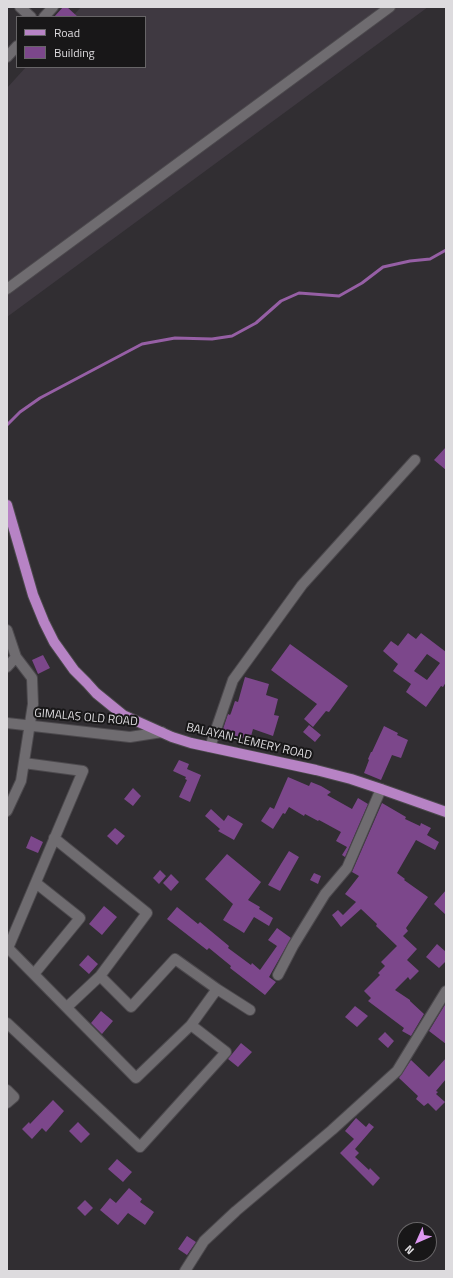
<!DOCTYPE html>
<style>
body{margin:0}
#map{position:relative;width:453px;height:1278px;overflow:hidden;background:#312e32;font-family:"Titillium Web",sans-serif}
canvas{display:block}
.frame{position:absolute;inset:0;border:8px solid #dddbde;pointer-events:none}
.legend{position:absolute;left:16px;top:16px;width:130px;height:52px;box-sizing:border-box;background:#181718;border:1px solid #676567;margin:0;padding:5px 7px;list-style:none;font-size:12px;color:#dddbde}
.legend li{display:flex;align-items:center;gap:8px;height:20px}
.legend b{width:20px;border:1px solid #676567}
.north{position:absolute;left:397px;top:1222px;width:40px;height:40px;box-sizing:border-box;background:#181718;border:1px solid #676567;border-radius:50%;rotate:225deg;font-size:11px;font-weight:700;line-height:16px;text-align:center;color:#dddbde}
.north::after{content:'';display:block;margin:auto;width:14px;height:18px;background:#de98f2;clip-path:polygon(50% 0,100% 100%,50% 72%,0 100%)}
</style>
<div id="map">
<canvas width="453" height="1278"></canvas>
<div class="frame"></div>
<ul class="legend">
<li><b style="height:5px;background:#b783c5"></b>Road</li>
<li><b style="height:11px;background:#7c478b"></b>Building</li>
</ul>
<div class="north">N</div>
</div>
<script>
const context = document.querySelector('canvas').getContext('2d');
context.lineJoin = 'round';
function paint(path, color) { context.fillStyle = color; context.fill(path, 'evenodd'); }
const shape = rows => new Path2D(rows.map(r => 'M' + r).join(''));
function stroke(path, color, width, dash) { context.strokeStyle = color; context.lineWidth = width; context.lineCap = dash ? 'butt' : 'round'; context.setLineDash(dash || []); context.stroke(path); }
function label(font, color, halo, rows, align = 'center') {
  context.font = font + ' "Titillium Web",sans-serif'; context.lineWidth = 4; context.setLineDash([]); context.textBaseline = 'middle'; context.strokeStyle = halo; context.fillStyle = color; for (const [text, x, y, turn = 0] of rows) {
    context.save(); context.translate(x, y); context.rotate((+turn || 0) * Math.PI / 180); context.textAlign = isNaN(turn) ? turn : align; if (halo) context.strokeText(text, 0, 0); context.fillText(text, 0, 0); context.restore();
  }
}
const built = shape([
 [81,7,428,7,7,317,7,88,26,67,145,67,145,17,72,17]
]);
const stream = shape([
 [7,425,20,412,40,398,142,344,175,338,212,339,232,336,256,323,281,301,299,293,339,296,362,283,383,267,410,261,430,259,446,250]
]);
const building = shape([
 [63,7,67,7,78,17,54,17],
 [446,447,446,470,434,460],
 [408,633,416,639,421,633,446,652,446,682,443,687,441,686,426,707,406,692,411,684,393,671,398,664,383,651,391,641,398,646],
 [427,654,440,663,427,680,414,671],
 [290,644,348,686,329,712,326,711,313,727,304,719,317,704,271,670],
 [43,655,50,668,38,674,32,660],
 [245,677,269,684,266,695,278,699,274,715,279,716,273,736,253,729,250,740,222,732,228,714,230,715,231,713,235,701,238,702],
 [309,725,321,735,315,742,303,732],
 [384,726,398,733,397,735,408,740,401,758,392,755,381,780,364,773,369,760,368,759,371,752,372,752],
 [179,760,189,764,187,769,201,775,190,802,179,797,187,780,185,779,186,777,173,771],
 [288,777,309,786,311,782,321,786,331,792,327,795,352,809,358,798,368,804,345,857,342,855,347,847,336,841,341,832,319,820,318,821,305,814,304,816,289,807,285,814,283,813,273,829,261,821,270,807,274,809],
 [133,788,141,796,133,806,124,799],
 [382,803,406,817,405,819,420,826,421,823,431,828,427,835,439,842,435,850,416,840,397,873,405,879,404,880,428,897,406,928,408,931,403,936,417,949,407,960,419,971,410,980,408,977,395,990,410,1000,410,1001,424,1014,411,1036,402,1031,404,1028,368,1001,371,998,364,991,380,975,378,973,385,966,381,962,397,946,376,926,377,924,361,909,341,927,332,915,338,910,343,915,356,902,345,894,359,876,352,872],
 [211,809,224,821,228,815,243,824,234,840,218,831,220,829,205,816],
 [115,828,125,836,117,845,107,836],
 [31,836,43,842,38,853,26,848],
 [289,851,299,857,280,891,268,885],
 [227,854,261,882,248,900,260,907,259,909,273,918,269,926,254,917,244,933,223,920,233,904,205,879],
 [160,870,166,876,159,884,153,878],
 [314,873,321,876,318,884,310,880],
 [171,874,179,882,171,891,163,883],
 [446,890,446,915,434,904],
 [104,906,117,917,102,935,89,924],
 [177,907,198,924,200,922,229,946,228,948,251,965,252,963,260,970,277,946,268,940,277,928,291,938,269,977,276,982,265,995,230,968,231,966,209,948,207,950,167,919],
 [437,944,446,952,446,961,439,968,426,957],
 [88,955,98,964,89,974,79,965],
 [446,1003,446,1044,429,1031],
 [355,1006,368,1016,357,1027,345,1017],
 [101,1011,113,1021,102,1034,91,1023],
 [385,1032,394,1041,388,1048,378,1039],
 [241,1043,252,1052,238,1067,228,1059],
 [446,1058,446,1079,436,1091,438,1092,436,1094,445,1102,436,1111,428,1103,424,1106,416,1099,418,1096,399,1078,411,1060,429,1077],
 [53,1100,64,1111,46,1132,42,1128,32,1139,22,1129,29,1122,30,1124],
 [356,1118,366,1127,369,1123,374,1127,355,1149,359,1153,355,1157,369,1170,370,1168,380,1178,373,1186,340,1153,354,1139,345,1131],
 [78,1122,90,1134,81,1143,69,1131],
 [117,1159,132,1172,123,1182,108,1169],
 [129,1188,142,1199,140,1202,154,1212,145,1225,128,1213,118,1225,100,1210,110,1198,116,1203],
 [85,1200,93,1208,85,1216,77,1208],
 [187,1236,196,1242,187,1255,178,1249]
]);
const minor = shape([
 [20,7,31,17],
 [44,17,53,7],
 [7,57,17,46],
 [7,289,390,7],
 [7,630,16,657,32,678,33,704,21,781,7,811],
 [7,667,16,657],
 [7,723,130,737,162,732],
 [210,747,233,680,302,585,415,460],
 [54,838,147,913,100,976,67,1007],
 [7,947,136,1078,191,1025,217,989],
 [8,948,83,771,24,763],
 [34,974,80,918,36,883],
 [278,975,293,946,325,894,347,868,381,789],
 [100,976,131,1007,175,959,217,989,250,1010],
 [7,1023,140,1147,226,1052,191,1025],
 [7,1090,14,1097,7,1103],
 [185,1271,204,1241,236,1211,332,1130,397,1071,446,991]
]);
const major = shape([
 [7,505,33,595,44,622,54,642,74,670,87,683,96,693,123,715,172,737,191,743,316,770,351,779,381,789,446,812]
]);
const streetNames = [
 ["GIMALAS OLD ROAD",86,718,5],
 ["BALAYAN-LEMERY ROAD",249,742,13]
];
paint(built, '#3f3941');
stroke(stream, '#965fa5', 3);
paint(building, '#7c478b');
stroke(minor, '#4c494d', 12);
stroke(major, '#4c494d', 12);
stroke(minor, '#6f6c70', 10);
stroke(major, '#b783c5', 10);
label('12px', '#dddbde', '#181718', streetNames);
</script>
